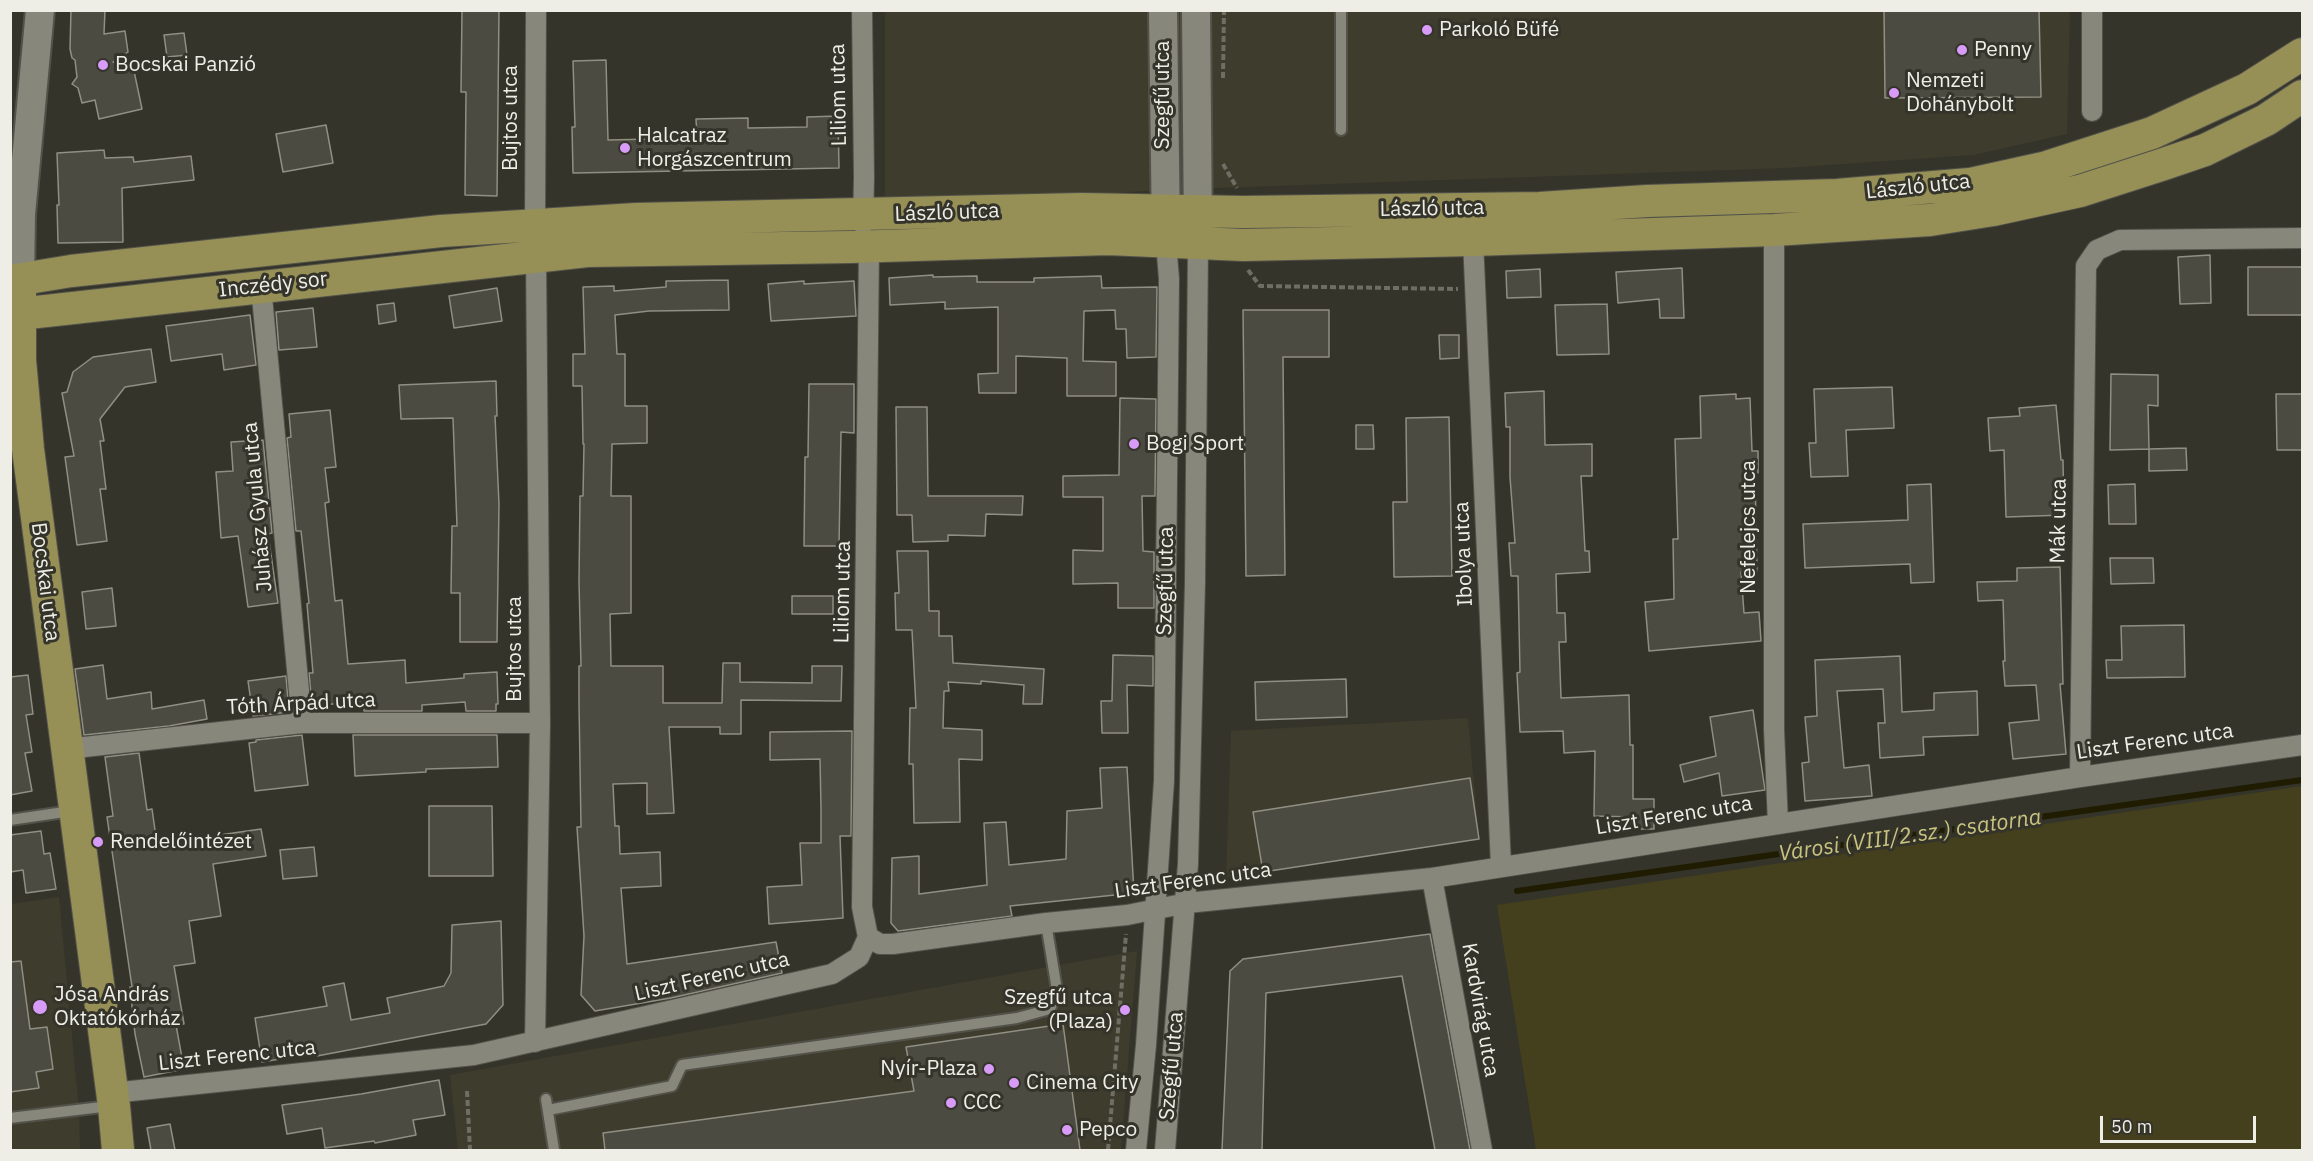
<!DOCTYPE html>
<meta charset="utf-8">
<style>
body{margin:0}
#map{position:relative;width:2313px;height:1161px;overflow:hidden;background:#35342a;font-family:"IBM Plex Sans",sans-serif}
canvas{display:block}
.frame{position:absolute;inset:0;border:12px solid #eeeee7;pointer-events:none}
.scale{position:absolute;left:2100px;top:1116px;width:156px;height:27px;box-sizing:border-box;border:3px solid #eeeee7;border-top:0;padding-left:8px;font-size:18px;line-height:21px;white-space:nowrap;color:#eeeee7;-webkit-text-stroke:4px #35342a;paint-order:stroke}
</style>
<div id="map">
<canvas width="2313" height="1161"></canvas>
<div class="frame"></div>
<div class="scale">50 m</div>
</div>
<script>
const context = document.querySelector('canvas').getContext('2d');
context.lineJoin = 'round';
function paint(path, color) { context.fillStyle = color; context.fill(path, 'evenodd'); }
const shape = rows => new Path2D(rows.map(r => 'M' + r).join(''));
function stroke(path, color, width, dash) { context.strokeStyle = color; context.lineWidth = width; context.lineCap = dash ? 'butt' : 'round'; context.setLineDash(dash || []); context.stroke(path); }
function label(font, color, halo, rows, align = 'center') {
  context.font = font + ' "IBM Plex Sans",sans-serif'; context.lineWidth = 6; context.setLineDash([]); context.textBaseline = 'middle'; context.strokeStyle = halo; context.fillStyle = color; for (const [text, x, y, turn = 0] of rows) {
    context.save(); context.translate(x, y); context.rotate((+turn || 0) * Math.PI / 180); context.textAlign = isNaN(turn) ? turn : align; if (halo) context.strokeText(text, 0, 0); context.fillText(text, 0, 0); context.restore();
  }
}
const built = shape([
 [885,11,2070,11,2067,134,1973,155,1785,168,1159,190,885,208],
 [1468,718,1479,839,1226,878,1231,731],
 [59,897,79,1111,80,1150,11,1150,11,904],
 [1137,951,1121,1150,458,1150,450,1075]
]);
const green = shape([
 [2302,786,2302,1150,1536,1150,1497,905]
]);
const stream = shape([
 [1517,891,2302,780]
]);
const building = shape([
 [71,10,105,10,104,34,125,31,128,52,113,62,134,71,142,109,99,119,95,100,82,103,78,88,72,84,77,77,75,60,72,58,70,49,71,10],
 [462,10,499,10,497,196,465,195,466,92,461,92,462,10],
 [1884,10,2039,10,2041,97,1885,98,1884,10],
 [184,33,187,55,167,57,164,35,184,33],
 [606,60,608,140,697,138,696,119,748,118,748,128,807,127,807,117,838,116,839,168,573,173,572,127,575,127,573,61,606,60],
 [326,125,333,163,283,172,276,134,326,125],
 [104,150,105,158,133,157,134,162,191,156,194,180,122,188,123,242,58,243,57,205,59,205,57,153,104,150],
 [2210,255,2211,303,2180,304,2178,257,2210,255],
 [2248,267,2302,267,2302,315,2248,315,2248,267],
 [1682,268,1684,318,1660,318,1659,299,1618,303,1616,272,1682,268],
 [1540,269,1541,297,1507,298,1506,271,1540,269],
 [933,275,933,277,977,276,977,282,1034,282,1034,278,1101,276,1102,288,1157,287,1156,357,1127,358,1126,329,1116,329,1115,310,1084,311,1083,361,1116,362,1116,396,1067,396,1067,358,1016,356,1016,393,979,393,978,374,998,373,998,307,945,309,945,302,890,305,889,278,933,275],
 [728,280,729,310,649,311,615,315,617,354,625,354,625,406,647,406,647,443,612,444,611,496,631,496,631,613,610,614,611,666,663,666,663,703,722,703,723,663,740,663,740,682,812,683,812,666,842,666,841,701,741,700,741,734,720,734,720,727,669,727,674,813,647,814,647,783,613,784,615,826,619,826,620,854,660,852,661,886,621,888,627,964,776,942,782,973,671,998,595,1011,581,995,584,936,577,827,581,827,579,703,579,666,581,666,579,582,580,496,583,496,584,444,583,444,582,386,573,386,573,354,585,354,583,287,614,286,614,291,666,287,666,281,728,280],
 [804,281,804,284,854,281,856,316,771,321,768,284,804,281],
 [497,288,502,321,454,328,449,296,497,288],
 [394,303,396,321,379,324,377,305,394,303],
 [1607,304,1609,354,1557,355,1555,305,1607,304],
 [313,308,317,347,279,350,276,312,313,308],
 [1243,310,1329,310,1329,357,1283,357,1285,575,1246,576,1243,310],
 [250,315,256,365,224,370,222,354,171,361,166,326,250,315],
 [1439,335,1459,335,1459,358,1440,359,1439,335],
 [151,349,156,382,125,387,100,419,104,441,100,441,106,489,100,489,107,541,77,545,65,457,74,456,62,393,67,392,73,372,93,357,151,349],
 [2111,374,2158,375,2158,406,2148,405,2149,449,2110,450,2111,374],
 [496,381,497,416,495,416,499,504,497,642,460,642,460,593,451,593,452,526,457,526,453,418,401,419,399,385,496,381],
 [809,384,854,384,854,433,841,432,839,546,804,546,805,457,808,457,809,384],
 [1892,387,1894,428,1846,430,1848,476,1811,477,1809,443,1816,443,1814,389,1892,387],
 [1544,391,1545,445,1592,444,1592,476,1581,476,1585,551,1589,551,1590,572,1556,574,1557,613,1565,613,1566,642,1559,642,1561,698,1629,695,1630,745,1633,745,1633,799,1654,799,1654,829,1635,829,1636,817,1594,816,1595,751,1564,753,1563,731,1520,732,1517,673,1520,672,1518,576,1511,576,1509,543,1515,543,1510,477,1510,427,1506,427,1505,393,1544,391],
 [1736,394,1736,399,1750,398,1752,451,1758,451,1758,473,1755,473,1757,572,1741,572,1744,613,1759,612,1761,641,1649,651,1645,602,1674,599,1673,539,1678,539,1675,439,1701,438,1700,396,1736,394],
 [2276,394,2302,394,2302,450,2277,450,2276,394],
 [1120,398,1156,399,1155,496,1142,496,1143,551,1154,552,1154,608,1118,608,1118,583,1073,584,1073,550,1103,551,1103,497,1063,497,1063,476,1119,475,1120,398],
 [2056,405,2061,460,2063,460,2064,515,2006,517,2004,450,1990,451,1988,418,2020,416,2019,408,2056,405],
 [896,407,927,407,928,496,1023,496,1022,515,986,514,985,536,948,535,948,541,913,542,912,515,897,515,896,407],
 [330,410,336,467,325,468,329,502,325,503,335,601,342,600,348,664,405,660,406,683,464,678,464,674,497,672,498,704,496,704,496,711,466,711,465,702,422,705,422,711,364,711,364,701,312,706,309,673,313,673,307,604,309,603,301,531,296,531,287,438,291,437,289,414,330,410],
 [1449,417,1452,576,1394,577,1393,502,1407,502,1406,418,1449,417],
 [1356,425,1373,425,1374,449,1356,449,1356,425],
 [263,440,272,533,268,534,278,603,248,607,238,536,221,538,216,472,233,471,231,442,263,440],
 [2186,448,2187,470,2149,471,2149,449,2186,448],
 [1931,484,1934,582,1911,583,1910,564,1805,568,1803,524,1908,520,1907,485,1931,484],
 [2135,484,2136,524,2109,524,2108,485,2135,484],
 [897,551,928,551,929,611,939,611,939,636,952,636,953,663,1044,669,1042,704,1023,704,1024,685,981,681,981,684,948,682,949,691,944,691,943,728,982,730,982,760,959,759,960,822,914,823,913,764,909,764,910,708,916,708,912,630,896,630,895,593,899,593,897,551],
 [2110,558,2153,558,2154,583,2111,584,2110,558],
 [2060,567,2063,684,2060,684,2066,754,2013,759,2009,723,2039,720,2036,685,2005,686,2003,661,2005,661,2003,600,1978,601,1977,582,2017,581,2017,568,2060,567],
 [112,588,116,626,86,629,82,592,112,588],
 [792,596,833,596,833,614,792,614,792,596],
 [2184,625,2185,677,2107,678,2106,660,2122,660,2121,626,2184,625],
 [1113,655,1153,656,1153,686,1127,685,1128,733,1102,733,1101,701,1112,701,1113,655],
 [1900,656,1902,712,1934,710,1934,693,1977,691,1978,735,1923,737,1924,755,1880,758,1878,723,1885,723,1883,689,1837,691,1844,768,1869,765,1872,796,1805,801,1802,763,1809,762,1805,717,1817,716,1815,660,1900,656],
 [103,665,107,699,151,692,152,709,204,700,207,719,169,726,84,735,75,669,103,665],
 [28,675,33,714,26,715,32,752,25,753,32,791,10,795,10,677,28,675],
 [286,676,289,712,253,716,248,681,286,676],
 [1346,679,1347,717,1256,720,1255,682,1346,679],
 [1753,710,1765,790,1722,796,1719,773,1684,782,1680,765,1716,756,1710,717,1753,710],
 [852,731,851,836,840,836,843,918,769,924,767,887,802,885,800,843,821,843,821,808,820,759,770,760,770,732,852,731],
 [302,735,308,785,255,791,249,743,256,742,256,740,302,735],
 [353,735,497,735,498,767,426,769,426,772,355,776,353,735],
 [139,753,147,810,152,809,157,844,261,829,266,856,213,864,221,916,189,921,195,963,174,966,184,1024,176,1025,184,1069,144,1077,135,1034,130,987,132,987,107,817,113,816,105,757,139,753],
 [1127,767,1134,893,1010,906,1012,916,898,931,891,923,892,858,919,856,919,894,987,885,984,823,1006,822,1009,865,1066,859,1067,811,1102,808,1100,768,1127,767],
 [1470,778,1479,839,1263,872,1253,812,1470,778],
 [429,806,492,806,493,876,429,876,429,806],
 [41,831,44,854,50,853,56,889,26,893,23,870,10,872,10,835,41,831],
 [314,847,317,876,283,879,280,850,314,847],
 [501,921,503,1005,486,1024,317,1056,316,1053,262,1062,255,1018,327,1006,323,987,344,983,351,1020,390,1013,387,998,444,986,451,973,452,925,501,921],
 [1430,934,1470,1150,1435,1150,1402,976,1266,993,1262,1150,1222,1150,1230,971,1243,959,1430,934],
 [21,961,30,1029,47,1027,53,1069,36,1072,39,1088,10,1092,10,962,21,961],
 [1063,1024,1080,1150,605,1150,603,1133,914,1091,906,1047,1063,1024],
 [439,1080,445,1115,413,1120,416,1135,375,1143,374,1141,325,1148,322,1128,287,1134,282,1105,361,1094,439,1080],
 [170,1124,175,1150,151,1150,147,1128,170,1124]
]);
const path = shape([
 [1223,78,1224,10],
 [1223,164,1237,188],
 [1248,270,1260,286,1458,289],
 [467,1091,470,1150],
 [1108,1150,1126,934]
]);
const lane = shape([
 [1341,130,1341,10],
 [10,820,71,811],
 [546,1099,554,1150],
 [548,1110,672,1086,682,1065,1017,1018,1050,1009,1057,990,1046,923],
 [10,1118,110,1106]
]);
const street = shape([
 [862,10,864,178,863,224],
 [2092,111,2092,10],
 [535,225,536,10],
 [1774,230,1774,730,1778,824],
 [1473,240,1501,866],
 [261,286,302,723],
 [66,749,302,723,540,723],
 [2080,777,2086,266,2097,250,2120,240,2302,238],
 [1432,878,1482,1150],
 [868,937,880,944,893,944,1046,923,1127,915,1187,903,1432,878,2080,777,2302,745],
 [868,937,862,907,869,246],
 [535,1042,540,723,536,256],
 [112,1093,474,1055,832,974,859,957,868,937],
 [1136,1150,1146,1045,1164,781,1169,279,1166,242],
 [1165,1150,1188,864,1195,582,1198,244]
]);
const secondary = shape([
 [1163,10,1166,234],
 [1196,10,1198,233],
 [20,280,21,214,40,10]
]);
const primary = shape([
 [10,281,71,271,441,231,636,219,1081,209,1244,212,1540,208,1647,201,1837,195,1970,184,2047,167,2152,133,2247,89,2302,54],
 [20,293,20,360,28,449,114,1106,118,1150],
 [10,315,587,251,851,247,1108,239,1243,245,1473,240,1774,230,1930,220,1993,210,2080,191,2164,164,2205,150,2266,120,2302,96]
]);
const markers = [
 [1427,30,6,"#d89bf8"],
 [1962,50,6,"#d89bf8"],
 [103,65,6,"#d89bf8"],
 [1894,93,6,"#d89bf8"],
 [625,148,6,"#d89bf8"],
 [1134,444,6,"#d89bf8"],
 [98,842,6,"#d89bf8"],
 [40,1007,8,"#d89bf8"],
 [1125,1010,6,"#d89bf8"],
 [989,1069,6,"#d89bf8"],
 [1014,1083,6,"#d89bf8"],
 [951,1103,6,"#d89bf8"],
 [1067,1130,6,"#d89bf8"]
];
const poiNames = [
 ["Parkoló Büfé",1439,30],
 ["Penny",1974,50],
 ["Bocskai Panzió",115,65],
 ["Nemzeti",1906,81],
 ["Dohánybolt",1906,105],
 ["Halcatraz",637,136],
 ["Horgászcentrum",637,160],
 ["Bogi Sport",1146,444],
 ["Rendelőintézet",110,842],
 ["Jósa András",54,995],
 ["Oktatókórház",54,1019],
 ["Szegfű utca",1113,998,"right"],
 ["(Plaza)",1113,1022,"right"],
 ["Nyír-Plaza",977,1069,"right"],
 ["Cinema City",1026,1083],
 ["CCC",963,1103],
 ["Pepco",1079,1130]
];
const streetNames = [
 ["Liliom utca",839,95,-91],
 ["Szegfű utca",1163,95,-90],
 ["Bujtos utca",511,118,-90],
 ["László utca",1918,187,-6],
 ["László utca",1432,209,-1],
 ["László utca",947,213,-2],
 ["Inczédy sor",273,285,-6],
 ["Juhász Gyula utca",258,507,-95],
 ["Mák utca",2059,521,-89],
 ["Nefelejcs utca",1749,527,-90],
 ["Ibolya utca",1464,554,-92],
 ["Szegfű utca",1166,581,-89],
 ["Bocskai utca",45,582,83],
 ["Liliom utca",843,592,-89],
 ["Bujtos utca",515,649,-90],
 ["Tóth Árpád utca",301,704,-3],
 ["Liszt Ferenc utca",2155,742,-8],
 ["Liszt Ferenc utca",1674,816,-9],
 ["Liszt Ferenc utca",1193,881,-8],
 ["Liszt Ferenc utca",712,977,-13],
 ["Kardvirág utca",1480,1010,80],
 ["Liszt Ferenc utca",237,1056,-6],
 ["Szegfű utca",1172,1066,-85]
];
const waterNames = [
 ["Városi (VIII/2.sz.) csatorna",1910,836,-8]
];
paint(built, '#3e3c2c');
paint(green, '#44401d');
stroke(stream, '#1f1c01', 6);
paint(building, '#4c4b41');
stroke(building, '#908f84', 1.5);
stroke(lane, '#53524a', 14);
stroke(street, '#53524a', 22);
stroke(secondary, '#53524a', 32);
stroke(primary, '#53524a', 34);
stroke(path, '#6f6e65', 4, [6, 3]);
stroke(lane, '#88877c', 10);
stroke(street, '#88877c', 20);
stroke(secondary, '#88877c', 28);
stroke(primary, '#969057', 32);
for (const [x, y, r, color] of markers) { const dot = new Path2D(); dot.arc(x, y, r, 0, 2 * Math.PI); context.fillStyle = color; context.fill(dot); stroke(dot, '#35342a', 2); }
label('21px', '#eeeee7', '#35342a', poiNames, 'left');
label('21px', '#eeeee7', '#35342a', streetNames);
label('italic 22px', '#c9c380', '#35342a', waterNames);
</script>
